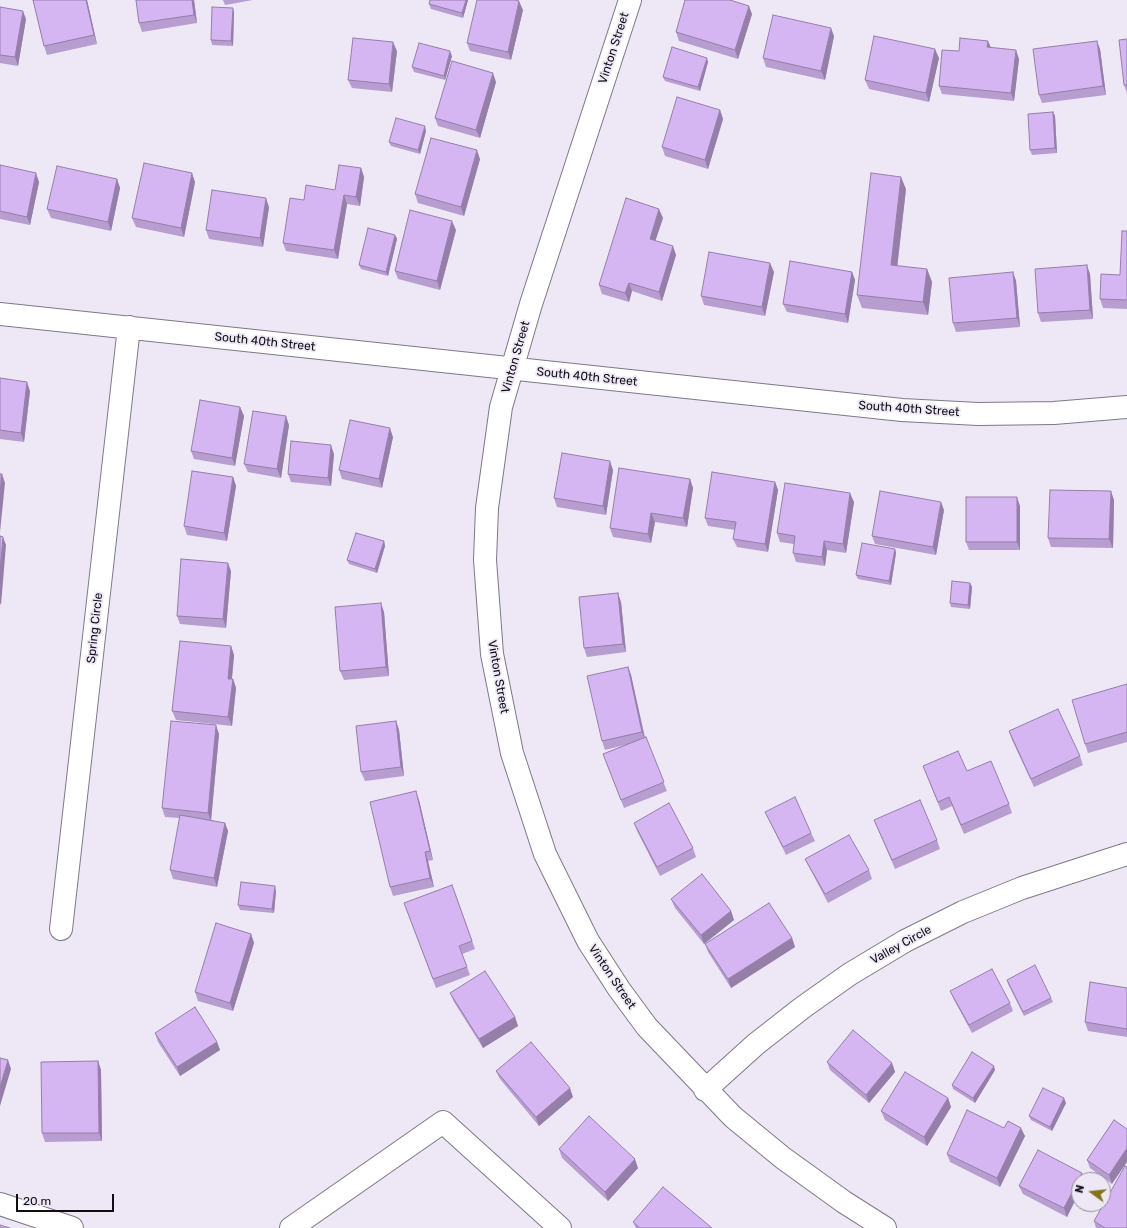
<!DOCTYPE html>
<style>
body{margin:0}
#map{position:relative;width:1127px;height:1228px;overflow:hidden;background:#eee7f6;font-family:Rubik,sans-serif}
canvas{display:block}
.north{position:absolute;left:1071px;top:1172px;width:40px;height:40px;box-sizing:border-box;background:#eee7f6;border:1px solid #95909b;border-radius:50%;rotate:285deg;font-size:11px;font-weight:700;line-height:16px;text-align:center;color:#100e13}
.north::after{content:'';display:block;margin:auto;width:14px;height:18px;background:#857417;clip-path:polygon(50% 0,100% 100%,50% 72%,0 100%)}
.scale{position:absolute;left:16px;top:1194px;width:98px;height:18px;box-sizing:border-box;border:2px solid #100e13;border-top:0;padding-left:5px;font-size:12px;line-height:14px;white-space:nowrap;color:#100e13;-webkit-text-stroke:3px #eee7f6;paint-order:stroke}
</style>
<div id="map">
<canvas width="1127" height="1228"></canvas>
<div class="north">N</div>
<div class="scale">20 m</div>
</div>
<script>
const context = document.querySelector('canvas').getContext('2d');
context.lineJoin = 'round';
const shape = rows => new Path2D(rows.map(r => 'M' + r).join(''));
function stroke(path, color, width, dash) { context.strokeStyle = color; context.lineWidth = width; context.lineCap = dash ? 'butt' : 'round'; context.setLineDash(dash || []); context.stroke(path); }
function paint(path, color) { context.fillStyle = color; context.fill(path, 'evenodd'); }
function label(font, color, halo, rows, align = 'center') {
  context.font = font + ' Rubik,sans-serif'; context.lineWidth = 3.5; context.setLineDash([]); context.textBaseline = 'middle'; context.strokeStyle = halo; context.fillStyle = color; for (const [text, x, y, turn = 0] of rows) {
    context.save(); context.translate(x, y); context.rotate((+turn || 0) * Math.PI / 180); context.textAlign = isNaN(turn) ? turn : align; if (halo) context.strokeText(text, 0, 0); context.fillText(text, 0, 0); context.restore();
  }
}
const minor = shape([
 [630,0,531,304,501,407,487,508,485,560,492,654,512,753,545,854,588,941,619,989,647,1027,733,1117,783,1158,844,1202,885,1228],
 [0,314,902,410,978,414,1054,413,1127,407],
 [61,929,129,327],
 [705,1090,756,1044,802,1008,850,974,905,941,963,912,1022,888,1127,854],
 [0,1204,72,1228],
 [291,1228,443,1122,560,1228]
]);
const wall = shape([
 [33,0,87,0,97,44,47,55,44,46],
 [136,0,194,0,197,23,142,32,139,23],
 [223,0,253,0,225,5],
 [430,0,468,0,463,18,431,9,429,4],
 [0,7,26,19,18,66,0,63],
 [523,10,511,60,470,51,467,43],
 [234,12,233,46,212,45,211,40],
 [752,14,738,59,679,41,676,32],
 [834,36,825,80,766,67,763,58],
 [1127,39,1127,93,1124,85],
 [991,48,1019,59,1014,101,942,94,939,86,959,51],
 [1100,49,1106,95,1042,103,1039,95],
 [397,51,392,92,352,88,348,80],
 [452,56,445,80,414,72,412,67],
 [939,58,929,102,869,89,865,80],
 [708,62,700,91,665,81,663,77],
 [496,82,480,138,438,126,435,118],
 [720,110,723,119,708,169,665,156,662,147],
 [1053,112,1055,116,1057,153,1032,155,1030,150],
 [426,131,420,154,391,146,389,142],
 [480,159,464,216,418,203,415,194],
 [0,165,39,182,30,225,0,219],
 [361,168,364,177,360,206,347,204,338,259,286,251,283,243,304,200,335,190],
 [117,179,120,188,111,231,51,218,47,209],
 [195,182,184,237,136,227,132,218],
 [906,189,897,266,927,269,932,282,928,315,862,308,857,295],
 [269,207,263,247,209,239,206,230],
 [663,218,655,241,676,255,662,301,632,291,629,302,602,294,599,285],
 [456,230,440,290,398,279,395,271],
 [1127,231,1127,309,1103,308,1100,299,1120,275],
 [395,235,397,239,388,276,361,269,359,265],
 [774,272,765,316,704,305,701,296],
 [852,272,855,280,848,323,787,312,783,304],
 [1013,272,1016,281,1020,327,956,332,953,323],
 [1090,274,1093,319,1041,322,1038,313],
 [0,378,30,391,24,442,0,439],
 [240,407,244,416,235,466,194,459,191,451],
 [289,425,281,478,248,472,244,464],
 [393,437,382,488,342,479,339,470],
 [334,454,331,486,291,482,288,474],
 [613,470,606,515,557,507,554,498],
 [233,477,236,486,227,541,187,535,184,526],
 [690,479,693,488,687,527,655,522,651,543,613,537,610,528],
 [775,482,778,490,768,552,737,547,733,539,735,530,708,526,705,518],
 [1114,500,1113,548,1051,547,1048,538],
 [854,502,846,553,827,550,825,566,796,562,793,553,794,544,780,542,777,533],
 [1020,506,1020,550,969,550,966,542],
 [944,510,936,555,875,544,872,536],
 [384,541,385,546,377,573,349,564,347,560],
 [895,549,896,553,891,585,858,579,856,575],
 [231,571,226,628,180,624,177,616],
 [970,583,972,587,970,609,951,607,950,603],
 [621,602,626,652,587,657,584,648],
 [384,612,389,676,344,680,340,671],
 [231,646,234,655,232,679,233,679,236,688,232,726,176,720,172,711],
 [628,667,631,675,645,737,667,791,624,808,603,754,625,745,605,750,602,741],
 [1127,684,1127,742,1088,753,1085,744],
 [396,721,399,730,404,776,365,781,361,772],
 [1009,731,1080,756,1083,765,1034,787,1012,740],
 [219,734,211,820,225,823,228,831,217,887,173,879,170,870,180,818,165,817,162,808],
 [923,766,967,771,1009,804,1012,813,964,834,952,806,941,811],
 [419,800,433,860,428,861,434,887,393,896,390,887],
 [765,812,811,833,815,841,786,855,769,820],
 [874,820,937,840,940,849,895,869],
 [634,823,693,848,696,857,660,876,637,831],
 [805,859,869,870,872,879,828,903,809,867],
 [452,885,475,949,462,954,470,975,436,988,404,903],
 [276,891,274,913,240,910,238,905],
 [671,899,731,911,734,920,704,944,675,908],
 [251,934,254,943,233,1011,198,1001,195,992],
 [792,938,795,947,731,988,708,952,705,944],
 [1007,980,1051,998,1053,1002,1024,1016,1008,984],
 [1127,988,1127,1037,1088,1031,1085,1022],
 [950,991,1010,1003,1013,1011,972,1033,954,1000],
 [450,993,515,1017,518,1026,483,1048,454,1002],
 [155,1033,217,1042,220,1050,180,1076,158,1042],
 [98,1061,101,1070,102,1141,45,1142,42,1133],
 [827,1062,892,1063,895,1072,869,1103,830,1070],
 [995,1070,975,1103,953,1089,952,1085],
 [496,1071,573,1097,539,1126,500,1079],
 [948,1098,951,1107,927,1146,885,1120,881,1111],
 [1066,1103,1052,1131,1031,1120,1029,1116],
 [1114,1120,1112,1184,1090,1168,1087,1160],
 [1004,1128,1025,1136,1000,1187,950,1162,947,1154],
 [559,1149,638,1168,608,1201,562,1158],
 [1082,1173,1084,1180,1079,1180,1067,1217,1023,1194,1019,1186],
 [1094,1221,1127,1228,1096,1228],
 [633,1222,712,1228,636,1228]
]);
const shadedWall = shape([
 [86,0,87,0,97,44,94,35],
 [192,0,194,0,197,23,194,15],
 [466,0,468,0,463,18,462,13],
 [519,1,523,10,511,60,508,52],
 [749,6,752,14,738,59,735,50],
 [233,8,234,12,233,46,231,41],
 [23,11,26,19,18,66,15,57],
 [831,28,834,36,825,80,821,71],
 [988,41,992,50,987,47],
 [1097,41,1100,49,1106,95,1103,86],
 [393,42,397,51,392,92,389,84],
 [935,49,939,58,929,102,926,93],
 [1016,50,1019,59,1014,101,1011,93],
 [450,51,452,56,445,80,444,76],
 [707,58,708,62,700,91,698,87],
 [493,73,496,82,480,138,476,130],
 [720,110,723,119,708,169,705,160],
 [1053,112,1055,116,1057,153,1055,148],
 [425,126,426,131,420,154,418,150],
 [477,150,480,159,464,216,461,207],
 [361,168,364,177,360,206,356,197],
 [36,173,39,182,30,225,27,217],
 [192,173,195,182,184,237,181,228],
 [901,177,906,189,896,278,891,265],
 [117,179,120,188,111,231,108,222],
 [344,195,347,204,338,259,334,250],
 [266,198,269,207,263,247,260,238],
 [659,209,663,218,653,248,650,239],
 [452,221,456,230,440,290,437,281],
 [395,235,397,239,388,276,386,272],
 [673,246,676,255,662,301,659,292],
 [770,263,774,272,765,316,762,307],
 [1087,265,1090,274,1093,319,1090,310],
 [927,269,932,282,928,315,923,302],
 [852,272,855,280,848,323,845,314],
 [1013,272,1016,281,1020,327,1017,318],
 [629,283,632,291,629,302,625,293],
 [27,382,30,391,24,442,21,433],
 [240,407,244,416,235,466,232,458],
 [286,416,289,425,281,478,277,469],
 [390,428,393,437,382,488,379,479],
 [331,445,334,454,331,486,328,478],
 [610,461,613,470,606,515,603,506],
 [2,474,5,483,0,532,0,493],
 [233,477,236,486,227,541,224,533],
 [690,479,693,488,687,527,683,518],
 [775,482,778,490,768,552,765,544],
 [1111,491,1114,500,1113,548,1109,539],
 [850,493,854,502,846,553,843,544],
 [1017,497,1020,506,1020,550,1017,542],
 [941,502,944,510,936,555,933,547],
 [651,513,655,522,651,543,648,534],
 [3,537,6,545,1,605,0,603,0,572],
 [384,541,385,546,377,573,375,569],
 [824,541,827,550,825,566,822,557],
 [895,549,896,553,891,585,889,581],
 [228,563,231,571,226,628,223,619],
 [970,583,972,587,970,609,968,605],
 [618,593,621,602,626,652,623,644],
 [381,603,384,612,389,676,386,667],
 [231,646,234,655,231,687,228,679],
 [628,667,631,675,645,740,642,732],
 [233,679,236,688,232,726,228,717],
 [396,721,399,730,404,776,401,767],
 [216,725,219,734,211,821,208,813],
 [416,791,419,800,433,860,430,851],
 [225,823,228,831,217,887,214,878],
 [425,852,428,861,434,887,430,878],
 [275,886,276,891,274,913,272,909],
 [731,911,734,920,704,944,701,935],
 [251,934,254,943,233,1011,230,1003],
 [792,938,795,947,731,988,728,979],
 [515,1017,518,1026,483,1048,479,1039],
 [217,1042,220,1050,180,1076,177,1067],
 [8,1060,11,1069,0,1106,0,1087],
 [98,1061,101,1070,102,1141,99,1133],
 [892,1063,895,1072,869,1103,866,1095],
 [994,1066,995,1070,975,1103,973,1098],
 [570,1088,573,1097,539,1126,536,1117],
 [948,1098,951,1107,927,1146,924,1137],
 [1064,1098,1066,1103,1052,1131,1050,1127],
 [1021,1128,1025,1136,1000,1187,997,1178],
 [1127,1148,1127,1162,1112,1184,1109,1175],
 [635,1159,638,1168,608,1201,605,1192],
 [1082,1173,1084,1180,1079,1180,1079,1193,1067,1217,1064,1208]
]);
const building = shape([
 [33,0,86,0,94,35,44,46,33,0],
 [136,0,192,0,194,15,139,23,136,0],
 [430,0,466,0,462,13,429,4,430,0],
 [477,0,515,0,519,1,508,52,467,43,477,0],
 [685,0,730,0,749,6,735,50,676,32,685,0],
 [0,7,23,11,15,57,0,55,0,7],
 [212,7,233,8,231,41,211,40,212,7],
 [773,15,831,28,821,71,763,58,773,15],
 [874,36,935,49,926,93,865,80,874,36],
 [353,38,393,42,389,84,348,80,353,38],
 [960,38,988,41,987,47,1016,50,1011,93,939,86,942,50,959,51,960,38],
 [1127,39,1127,85,1124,85,1119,40,1127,39],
 [1097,41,1103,86,1039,95,1033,49,1097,41],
 [419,43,450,51,444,76,412,67,419,43],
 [672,47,707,58,698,87,663,77,672,47],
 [452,61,493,73,476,130,435,118,452,61],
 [677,97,720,110,705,160,662,147,677,97],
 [1053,112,1055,148,1030,150,1028,114,1053,112],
 [396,118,425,126,418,150,389,142,396,118],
 [431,138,477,150,461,207,415,194,431,138],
 [144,163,192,173,181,228,132,218,144,163],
 [0,165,36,173,27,217,0,211,0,165],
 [339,165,361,168,356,197,344,195,334,250,283,243,290,198,304,200,306,185,335,190,339,165],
 [57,166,117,179,108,222,47,209,57,166],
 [871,173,901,177,891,265,927,269,923,302,857,295,871,173],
 [212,190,266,198,260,238,206,230,212,190],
 [626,198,659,209,650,239,673,246,659,292,629,283,625,293,599,285,626,198],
 [410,210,452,221,437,281,395,271,410,210],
 [368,228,395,235,386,272,359,265,368,228],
 [1122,231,1127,231,1127,300,1100,299,1101,274,1120,275,1122,231],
 [709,252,770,263,762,307,701,296,709,252],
 [790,261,852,272,845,314,783,304,790,261],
 [1087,265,1090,310,1038,313,1035,269,1087,265],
 [1013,272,1017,318,953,323,949,278,1013,272],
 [0,378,27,382,21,433,0,430,0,378],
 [200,400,240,407,232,458,191,451,200,400],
 [253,411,286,416,277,469,244,464,253,411],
 [350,420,390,428,379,479,339,470,350,420],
 [291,441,331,445,328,478,288,474,291,441],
 [562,453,610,461,603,506,554,498,562,453],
 [619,468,690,479,683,518,651,513,648,534,610,528,619,468],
 [192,471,233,477,224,533,184,526,192,471],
 [712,472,775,482,765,544,733,539,736,522,705,518,712,472],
 [0,474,2,474,0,493,0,474],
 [785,483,850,493,843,544,824,541,822,557,793,553,795,536,777,533,785,483],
 [1050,490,1111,491,1109,539,1048,538,1050,490],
 [880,491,941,502,933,547,872,536,880,491],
 [966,497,1017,497,1017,542,966,542,966,497],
 [356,533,384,541,375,569,347,560,356,533],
 [0,536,3,537,0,572,0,536],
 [862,543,895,549,889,581,856,575,862,543],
 [181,559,228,563,223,619,177,616,181,559],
 [952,581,970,583,968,605,950,603,952,581],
 [618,593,623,644,584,648,579,597,618,593],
 [381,603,386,667,340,671,335,607,381,603],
 [180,641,231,646,228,679,233,679,228,717,172,711,180,641],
 [628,667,642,732,602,741,587,676,628,667],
 [1127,684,1127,732,1085,744,1072,700,1127,684],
 [1058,709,1080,756,1031,779,1009,731,1058,709],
 [171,721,216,725,208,813,162,808,171,721],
 [396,721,401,767,361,772,356,726,396,721],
 [646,737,664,782,621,800,603,754,646,737],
 [958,751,967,771,991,761,1009,804,961,825,949,797,938,802,923,766,958,751],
 [416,791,430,851,425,852,430,878,390,887,370,802,416,791],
 [795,797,811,833,783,847,765,812,795,797],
 [920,800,937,840,892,860,874,820,920,800],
 [669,803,693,848,657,867,634,823,669,803],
 [180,815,225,823,214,878,170,870,180,815],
 [849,835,869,870,825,894,805,859,849,835],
 [702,874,731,911,701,935,671,899,702,874],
 [241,882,275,886,272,909,238,905,241,882],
 [452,885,472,941,459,946,467,967,433,979,404,903,452,885],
 [769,903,792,938,728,979,705,944,769,903],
 [216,923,251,934,230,1003,195,992,216,923],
 [1035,965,1051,998,1023,1012,1007,980,1035,965],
 [992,969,1010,1003,969,1025,950,991,992,969],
 [485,971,515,1017,479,1039,450,993,485,971],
 [1090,982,1127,988,1127,1029,1085,1022,1090,982],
 [195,1007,217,1042,177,1067,155,1033,195,1007],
 [853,1030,892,1063,866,1095,827,1062,853,1030],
 [531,1042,570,1088,536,1117,496,1071,531,1042],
 [972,1052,994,1066,973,1098,952,1085,972,1052],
 [0,1058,8,1060,0,1087,0,1058],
 [98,1061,99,1133,42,1133,41,1062,98,1061],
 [905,1072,948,1098,924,1137,881,1111,905,1072],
 [1043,1088,1064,1098,1050,1127,1029,1116,1043,1088],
 [967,1110,1004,1128,1008,1121,1021,1128,997,1178,947,1154,967,1110],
 [589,1116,635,1159,605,1192,559,1149,589,1116],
 [1114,1120,1127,1129,1127,1148,1109,1175,1087,1160,1114,1120],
 [1038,1150,1082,1173,1064,1208,1019,1186,1038,1150],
 [1125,1166,1127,1167,1127,1228,1105,1228,1094,1221,1125,1166],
 [663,1187,712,1228,640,1228,633,1222,663,1187],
 [0,1225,10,1228,0,1228,0,1225]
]);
const streetNames = [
 ["Vinton Street",614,48,-72],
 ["South 40th Street",265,342,6],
 ["Vinton Street",516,357,-74],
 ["South 40th Street",587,377,6],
 ["South 40th Street",909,409,4],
 ["Spring Circle",95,628,-84],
 ["Vinton Street",498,677,80],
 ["Valley Circle",901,945,-29],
 ["Vinton Street",612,977,56]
];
stroke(minor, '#7f7886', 24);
stroke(minor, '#fff', 22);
paint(wall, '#b79dd0');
paint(shadedWall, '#957fa9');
paint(building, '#d5b6f2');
stroke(building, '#957fa9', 1);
label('12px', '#100e13', '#eee7f6', streetNames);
</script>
